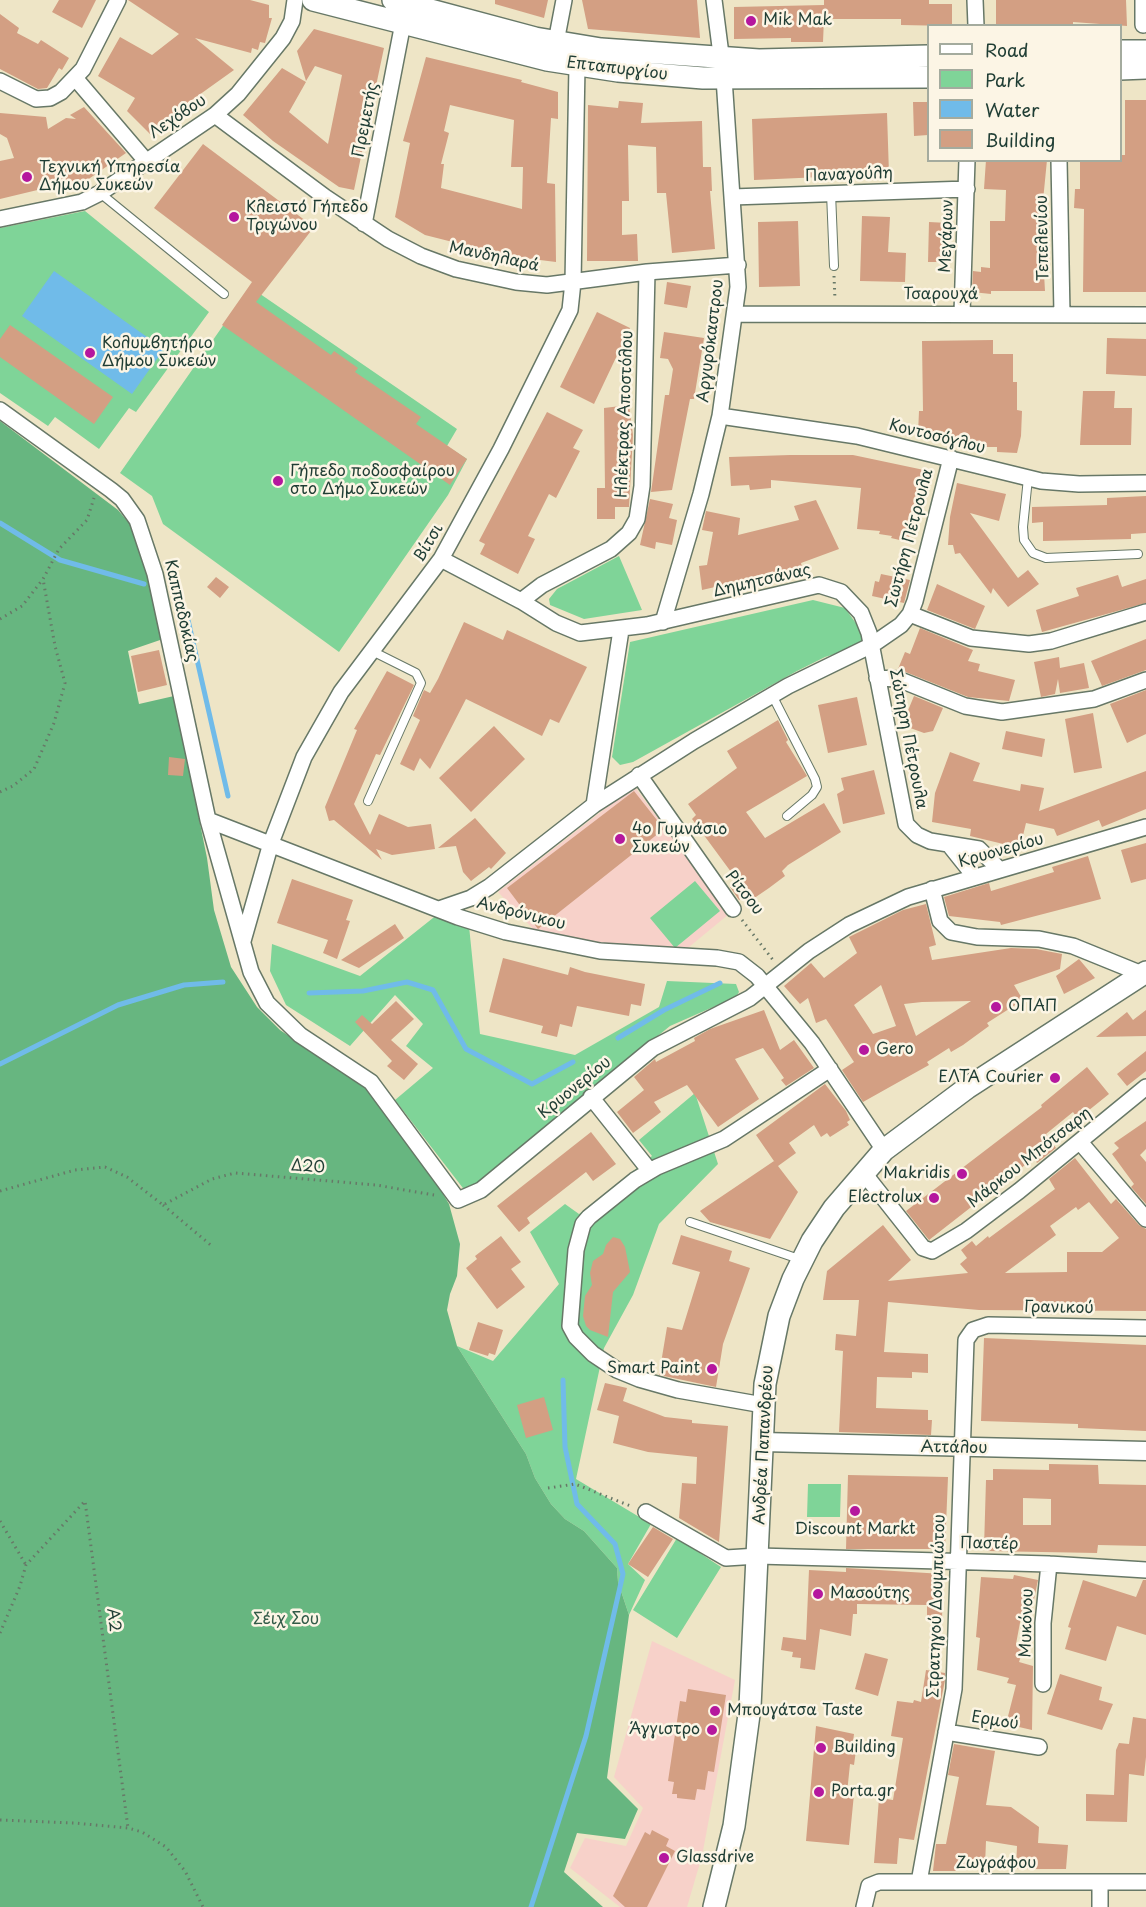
<!DOCTYPE html>
<meta charset="utf-8">
<style>
body{margin:0}
#map{position:relative;width:1146px;height:1907px;overflow:hidden;background:#eee5c6;font-family:"Playpen Sans",sans-serif}
canvas{display:block}
.legend{position:absolute;left:927px;top:24px;width:195px;height:138px;box-sizing:border-box;background:#fcf5e5;border:2px solid #a4ab9e;margin:0;padding:8px 10px;list-style:none;font-size:18px;color:#1f3d34}
.legend li{display:flex;align-items:center;gap:12px;height:30px}
.legend b{width:30px;border:2px solid #a4ab9e}
</style>
<div id="map">
<canvas width="1146" height="1907"></canvas>
<ul class="legend">
<li><b style="height:8px;background:#fff"></b>Road</li>
<li><b style="height:16px;background:#7fd498"></b>Park</li>
<li><b style="height:16px;background:#70bbe9"></b>Water</li>
<li><b style="height:16px;background:#d39f83"></b>Building</li>
</ul>
</div>
<script>
const context = document.querySelector('canvas').getContext('2d');
context.lineJoin = 'round';
function paint(path, color) { context.fillStyle = color; context.fill(path, 'evenodd'); }
const shape = rows => new Path2D(rows.map(r => 'M' + r).join(''));
function stroke(path, color, width, dash) { context.strokeStyle = color; context.lineWidth = width; context.lineCap = dash ? 'butt' : 'round'; context.setLineDash(dash || []); context.stroke(path); }
function label(font, color, halo, rows, align = 'center') {
  context.font = font + ' "Playpen Sans",sans-serif'; context.lineWidth = 5; context.setLineDash([]); context.textBaseline = 'middle'; context.strokeStyle = halo; context.fillStyle = color; for (const [text, x, y, turn = 0] of rows) {
    context.save(); context.translate(x, y); context.rotate((+turn || 0) * Math.PI / 180); context.textAlign = isNaN(turn) ? turn : align; if (halo) context.strokeText(text, 0, 0); context.fillText(text, 0, 0); context.restore();
  }
}
const built = shape([
 [634,786,729,914,683,952,611,947,536,932,498,892],
 [652,1641,735,1680,702,1856,687,1907,620,1907,570,1868,585,1838,626,1846,643,1808,614,1777]
]);
const green = shape([
 [85,211,209,312,136,412,129,408,99,449,55,417,48,426,0,393,0,228],
 [250,287,457,429,447,446,467,459,448,495,339,652,163,524,152,496,120,473],
 [619,556,642,610,584,619,550,605,549,599,557,589],
 [813,600,845,608,860,629,862,641,848,650,825,657,797,671,633,762,620,765,612,757,630,642],
 [695,881,720,911,675,948,650,918],
 [438,914,469,926,480,1034,575,1055,659,1007,667,981,736,984,739,992,736,997,670,1026,466,1192,395,1100,433,1068,406,1046,423,1024,395,995,350,1046,286,1005,270,971,272,944,360,976],
 [695,1093,718,1164,659,1224,633,1295,604,1348,576,1479,651,1524,628,1564,645,1580,629,1615,618,1582,617,1568,584,1531,565,1519,551,1504,535,1478,526,1454,457,1346,493,1361,559,1284,530,1232,565,1204,579,1214,652,1156,639,1140],
 [808,1484,841,1484,840,1517,807,1517],
 [677,1538,721,1567,677,1638,633,1610]
]);
const forest = shape([
 [0,421,118,510,133,528,142,550,163,639,128,651,139,704,174,696,207,858,214,910,231,967,257,1007,280,1030,367,1089,437,1184,449,1204,460,1244,457,1276,450,1294,447,1310,457,1346,526,1454,535,1478,551,1504,565,1519,584,1531,617,1568,618,1582,629,1615,607,1778,638,1809,625,1839,577,1833,564,1872,603,1907,0,1907]
]);
const water = shape([
 [54,271,164,349,132,394,22,316]
]);
const stream = shape([
 [0,523,60,560,144,584],
 [188,620,228,796],
 [309,993,363,991,407,982,433,990,466,1049,532,1084,573,1062],
 [618,1038,664,1010,720,983],
 [0,1064,118,1005,184,985,223,982],
 [531,1907,586,1736,623,1574,615,1544,577,1504,565,1447,563,1380]
]);
const building = shape([
 [59,0,96,0,82,28,52,12],
 [128,0,250,0,269,5,269,18,272,18,265,43,260,42,258,50,252,48,251,53,195,38,234,70,178,110,180,113,151,135,127,111,135,98,98,76,120,37,152,55,179,34],
 [495,0,548,0,544,18,495,4],
 [582,0,697,0,700,38,588,29],
 [824,0,929,0,929,4,952,4,952,26,901,25,901,19,824,19,823,42,791,42,791,38,734,39,734,7,824,5],
 [996,0,1126,0,1127,26,1073,22,1073,26,996,26],
 [0,14,19,28,17,33,38,44,41,40,69,58,62,70,59,68,47,88,38,89,0,69],
 [314,29,384,48,354,190,339,187,273,141,243,115,282,68,306,82,289,112,328,144,342,75,315,66,306,81,297,51],
 [426,57,522,80,521,82,558,92,558,119,551,118,547,183,555,184,556,262,508,256,425,235,395,217,410,143,403,141],
 [450,105,514,120,511,167,523,167,522,209,441,188,444,164,441,164,449,133,444,131],
 [1125,100,1146,100,1146,292,1083,292,1084,209,1074,208,1075,189,1080,189,1080,160,1120,160,1120,155,1125,155],
 [619,101,643,103,641,123,702,121,703,167,711,167,712,191,710,191,715,249,672,253,666,193,657,193,656,147,628,145,629,201,622,201,622,235,637,234,638,261,587,261,588,105,618,108],
 [913,102,928,102,928,135,914,136],
 [84,107,126,153,80,185,79,180,0,199,0,161,14,158,7,138,0,134,0,113,46,117,48,129,66,118,76,119,70,115],
 [887,113,889,174,754,180,752,119],
 [203,144,314,227,256,302,331,355,334,351,358,368,355,372,421,417,416,424,467,459,450,485,222,325,252,282,154,208],
 [986,160,1047,160,1041,221,1045,291,991,291,991,294,972,292,973,271,981,272,981,267,990,268,990,221,1005,221,1006,190,984,189],
 [862,216,890,217,888,252,906,253,905,282,860,281],
 [798,221,800,286,759,287,758,222],
 [929,222,948,223,947,262,928,262],
 [667,282,691,286,687,308,664,304],
 [597,312,630,328,594,404,560,387],
 [10,325,113,397,94,424,0,357,0,339],
 [664,332,704,338,694,399,690,399,672,490,651,492,665,395,669,395,673,369,668,359,660,358],
 [1107,338,1146,339,1146,376,1106,374],
 [993,340,993,354,1013,354,1013,382,1017,382,1017,410,1022,411,1021,436,1017,453,997,452,997,447,979,447,979,441,936,440,936,434,918,434,919,411,923,411,922,341],
 [1083,391,1115,391,1114,408,1132,408,1131,445,1080,445],
 [629,405,633,435,629,507,615,507,615,519,597,519,597,488,605,488,604,408],
 [547,412,583,430,573,448,580,451,556,498,549,494,528,536,535,539,518,574,480,554,485,544,479,541],
 [790,455,853,455,924,470,908,542,891,538,892,536,879,534,880,531,857,529,861,488,771,480,771,488,750,490,749,485,731,486,729,457],
 [957,483,1006,494,999,521,970,513,1018,578,1028,570,1039,584,1008,607,993,588,991,594,960,553,955,554,953,545,948,545,950,517],
 [1146,496,1146,533,1131,534,1131,539,1043,541,1043,522,1032,523,1032,507,1107,505,1107,498],
 [650,499,673,504,669,518,677,520,672,545,656,542,655,549,640,545],
 [816,500,839,549,801,563,802,567,702,590,699,566,707,565,713,532,702,530,706,511,740,518,738,535,799,520,794,506],
 [881,574,910,580,904,603,872,596,875,581,879,582],
 [1118,575,1122,587,1146,579,1146,603,1042,632,1036,610,1079,596,1076,588],
 [216,577,229,587,220,598,207,587],
 [937,584,985,606,975,629,927,610],
 [464,622,503,640,507,630,587,667,559,723,550,719,542,736,466,699,430,769,420,758,414,771,400,764,420,720,413,716,424,690,430,693,438,679],
 [920,628,973,650,968,661,980,664,978,671,1015,680,1009,701,968,697,898,669,905,652,910,654],
 [1146,639,1146,670,1102,686,1091,661],
 [159,650,167,685,138,692,131,656],
 [1059,657,1060,668,1084,663,1089,688,1060,693,1058,679,1055,694,1041,697,1034,662],
 [387,671,414,685,380,755,376,754,354,804,370,835,379,814,408,827,431,824,435,849,392,855,376,849,382,860,334,820,329,821,325,807,357,730,354,729],
 [1146,690,1146,734,1127,743,1110,704],
 [914,696,943,708,933,731,924,733,902,725],
 [857,697,867,745,828,753,818,705],
 [1093,713,1102,768,1074,773,1065,719],
 [778,720,788,740,786,742,807,776,746,812,765,838,824,803,841,832,788,865,782,871,785,876,769,888,750,901,746,896,739,900,730,887,737,883,734,876,692,819,696,815,688,804,737,768,727,751],
 [494,726,525,759,471,812,439,778],
 [1006,731,1045,739,1042,757,1002,749],
 [950,752,980,763,973,781,1020,791,1021,784,1044,788,1039,811,1146,771,1146,809,1102,827,1099,820,1057,836,1054,829,1026,823,1020,848,970,836,971,829,932,822,935,793],
 [169,757,185,759,183,776,168,775],
 [874,770,885,814,843,824,837,794,844,790,841,778],
 [634,791,664,829,538,929,507,888],
 [475,818,506,853,491,869,489,867,471,881,463,872,456,846,438,848],
 [1146,843,1146,879,1131,883,1121,850],
 [1088,856,1101,899,1001,925,1000,922,949,916,944,897,989,883,991,891,1011,885,1054,872,1052,867],
 [292,879,353,900,346,920,350,921,337,959,323,953,328,940,277,923],
 [926,904,936,945,929,947,932,960,1011,948,1036,949,1062,954,1060,969,1014,985,1023,1000,987,1023,989,1026,963,1045,951,1052,949,1048,927,1062,929,1065,863,1102,842,1070,854,1062,826,1019,816,1023,808,998,800,1004,784,986,811,963,824,978,857,953,849,937,903,910],
 [881,985,896,1026,873,1034,854,1005],
 [971,1001,916,1036,904,1004,922,1002],
 [395,924,404,938,359,968,341,960],
 [503,958,568,975,570,967,585,972,645,984,641,1006,631,1004,629,1016,577,1006,572,1027,560,1024,557,1037,541,1033,543,1026,489,1012],
 [1079,959,1095,978,1064,994,1056,976],
 [396,1001,414,1019,391,1040,418,1064,404,1080,387,1066,392,1061,355,1022,362,1015,372,1024],
 [764,1010,780,1050,794,1040,814,1068,786,1086,781,1080,784,1078,763,1048,735,1059,759,1099,718,1127,687,1085,654,1102,661,1112,633,1133,617,1112,644,1090,634,1077,655,1059,656,1062,695,1041,694,1038,710,1029],
 [1146,1010,1146,1036,1096,1037,1127,1012,1133,1020],
 [1146,1051,1146,1071,1127,1086,1117,1074],
 [1087,1067,1109,1094,1078,1119,1073,1112,1046,1134,1056,1148,1037,1163,1034,1158,929,1240,906,1211,1042,1107,1041,1105],
 [825,1084,846,1111,850,1120,847,1122,849,1125,830,1137,827,1133,821,1137,814,1125,789,1143,796,1153,778,1166,798,1192,770,1239,710,1222,700,1211,774,1161,776,1164,756,1135],
 [1146,1121,1146,1149,1140,1155,1146,1162,1146,1204,1131,1187,1134,1184,1112,1154,1119,1148,1114,1143],
 [591,1132,616,1164,593,1181,586,1172,527,1218,530,1223,519,1232,497,1206],
 [1075,1158,1111,1204,1116,1199,1139,1225,1146,1229,1146,1311,979,1310,888,1302,884,1352,928,1354,928,1373,912,1372,912,1378,877,1377,876,1408,928,1410,928,1420,932,1420,931,1435,839,1432,843,1351,835,1350,836,1334,856,1336,859,1300,823,1300,827,1271,883,1225,911,1260,888,1281,968,1273,960,1264,967,1258,961,1250,972,1241,976,1246,988,1236,989,1238,1055,1189,1049,1179],
 [1089,1202,1119,1238,1102,1252,1067,1252,1067,1272,1005,1273,1056,1235,1050,1226,1076,1207,1078,1210],
 [681,1235,732,1251,729,1261,750,1268,723,1344,716,1387,659,1375,667,1327,682,1330,700,1272,672,1264],
 [501,1236,521,1262,511,1269,525,1287,497,1309,466,1268,477,1259,475,1256],
 [613,1237,620,1239,625,1247,630,1272,613,1292,608,1337,590,1330,586,1326,583,1316,585,1296,592,1285,590,1273,593,1261,603,1254,606,1245],
 [478,1322,503,1330,495,1355,489,1353,488,1356,469,1350],
 [984,1338,1146,1345,1146,1431,1078,1428,1078,1424,981,1421],
 [605,1383,627,1388,623,1401,665,1417,692,1420,692,1423,728,1426,719,1542,679,1518,682,1483,696,1484,697,1457,648,1452,613,1443,619,1416,597,1410],
 [544,1397,553,1430,526,1438,517,1405],
 [1049,1464,1098,1465,1099,1484,1146,1485,1146,1546,1098,1545,1097,1553,986,1551,987,1548,984,1548,986,1480,993,1480,993,1469,1049,1470],
 [1023,1498,1051,1499,1051,1525,1023,1525],
 [848,1475,948,1477,945,1549,846,1549],
 [653,1527,673,1539,648,1577,628,1564],
 [846,1568,943,1574,942,1620,927,1620,927,1605,857,1604,857,1614,853,1614,851,1636,820,1629,815,1670,800,1668,801,1658,792,1657,793,1652,781,1650,783,1637,806,1640,809,1570,846,1572],
 [1014,1575,1038,1580,1031,1614,1022,1612,1016,1644,1024,1647,1019,1662,1033,1666,1032,1730,1006,1724,1016,1685,1007,1683,1009,1678,977,1670,980,1638,976,1637,981,1577,1013,1579],
 [1083,1580,1136,1597,1143,1580,1146,1580,1146,1635,1117,1626,1106,1661,1065,1649,1071,1628,1068,1627],
 [865,1653,888,1659,878,1696,855,1689],
 [926,1670,945,1673,945,1680,914,1840,899,1838,897,1864,874,1863,879,1798,893,1800,903,1738,891,1736,897,1701,913,1703,914,1700,921,1702],
 [1060,1674,1102,1687,1099,1700,1113,1704,1102,1730,1047,1714],
 [688,1689,726,1695,714,1772,708,1771,705,1790,697,1789,695,1800,677,1798,677,1794,672,1794,674,1782,668,1781,680,1701,686,1702],
 [1133,1717,1146,1719,1146,1757,1144,1776,1129,1774,1127,1822,1086,1821,1086,1794,1114,1795,1116,1750,1119,1743,1129,1744],
 [816,1726,854,1734,853,1742,857,1743,854,1765,850,1764,847,1793,854,1794,849,1845,806,1841],
 [954,1744,995,1751,986,1805,1011,1807,1039,1827,1038,1843,1068,1845,1066,1869,1016,1869,1017,1846,986,1841,985,1866,956,1867,956,1871,933,1871,936,1844,946,1844,959,1777,948,1775],
 [652,1830,669,1839,666,1846,675,1851,647,1907,625,1907,613,1896,645,1832,650,1835]
]);
const path = shape([
 [834,276,835,300],
 [0,619,22,606,43,579,59,549,87,520,94,498],
 [0,792,13,786,34,769,54,723,65,683,55,646,43,579],
 [742,920,773,960],
 [0,1191,75,1170,105,1167,127,1177,163,1205,212,1179,235,1173,376,1185,434,1195],
 [163,1205,213,1247],
 [548,1488,575,1484,633,1507],
 [0,1521,26,1565],
 [0,1633,20,1586,26,1565,85,1501,128,1828],
 [0,1820,74,1823,128,1828,142,1832,166,1847,185,1871,203,1907]
]);
const service = shape([
 [100,193,224,294],
 [831,193,834,266],
 [1028,478,1023,527,1024,540,1033,553,1046,558,1138,554],
 [772,695,815,779,817,787,812,795,787,816],
 [368,801,421,683,416,673,372,651],
 [690,1222,802,1260]
]);
const minor = shape([
 [975,0,976,26],
 [1143,0,1143,25],
 [556,42,564,0],
 [76,79,146,161],
 [0,81,36,99,50,98,61,92,83,69,118,0],
 [215,115,325,197,388,239,421,256,456,269,516,282,547,285,647,272,738,265],
 [1059,160,1062,314],
 [732,197,967,189],
 [0,219,82,202,100,193,215,115,238,94,283,38,292,21,295,0],
 [364,224,403,23],
 [962,313,967,160],
 [735,314,1146,315],
 [0,410,111,490,122,499,137,520,155,574,208,820,458,917,506,932,600,951,717,958,739,962,757,976,812,1043,884,1150],
 [720,416,857,436,1041,481,1079,484,1146,483],
 [441,559,521,601,556,623,580,633,647,625,819,585,841,592,861,613,869,633,906,824,917,835,930,841,979,849,1000,870],
 [521,601,542,585,611,549,629,533,637,519,642,486,647,272],
 [910,614,971,638,1029,644,1051,641,1146,612],
 [663,622,701,494,720,416,738,287,724,78,714,0],
 [877,678,898,679,965,706,1002,712,1094,699,1146,680],
 [639,775,733,909],
 [594,805,621,630],
 [208,820,251,972,267,1003,300,1035,371,1082,458,1200,481,1190,653,1048,750,998,809,951,849,925,908,897,1146,827],
 [951,847,975,877],
 [932,889,940,921,951,932,977,937,1039,939,1073,946,1142,974],
 [439,909,471,898,489,887,594,805,694,741,788,686,872,645,901,625,910,614,915,601,951,458],
 [243,941,271,843,304,757,341,692,441,559,501,449,570,310,573,282,577,66],
 [591,1097,650,1171],
 [1080,1142,1146,1219],
 [863,1172,923,1248,932,1251,966,1231,1019,1191,1146,1087],
 [763,1405,678,1390,639,1379,617,1370,593,1354,576,1337,570,1326,576,1250,583,1224,589,1217,635,1180,657,1167,724,1139,830,1069],
 [646,1512,726,1558,758,1556,1049,1564,1146,1570],
 [1043,1684,1043,1623,1049,1564],
 [946,1732,1039,1747],
 [919,1882,954,1689,966,1340,973,1330,988,1325,1146,1328],
 [1100,1882,1100,1907],
 [864,1907,869,1886,879,1882,1146,1882]
]);
const tertiary = shape([
 [762,1442,1146,1451]
]);
const secondary = shape([
 [313,0,547,60,618,71,703,78,928,77],
 [393,0,535,38,601,49,759,60,928,56],
 [1120,51,1146,51],
 [1120,69,1146,68],
 [714,1907,734,1826,750,1707,765,1384,779,1316,793,1279,812,1241,834,1208,884,1150,967,1088,1146,972]
]);
const markers = [
 [751,21,6,"#b5179e"],
 [27,177,6,"#b5179e"],
 [234,217,6,"#b5179e"],
 [90,353,6,"#b5179e"],
 [278,481,6,"#b5179e"],
 [620,839,6,"#b5179e"],
 [996,1007,6,"#b5179e"],
 [864,1050,6,"#b5179e"],
 [1055,1078,6,"#b5179e"],
 [962,1174,6,"#b5179e"],
 [934,1198,6,"#b5179e"],
 [712,1369,6,"#b5179e"],
 [855,1511,6,"#b5179e"],
 [818,1594,6,"#b5179e"],
 [715,1711,6,"#b5179e"],
 [712,1730,6,"#b5179e"],
 [821,1748,6,"#b5179e"],
 [819,1792,6,"#b5179e"],
 [664,1858,6,"#b5179e"]
];
const poiNames = [
 ["Mik Mak",763,21],
 ["Τεχνική Υπηρεσία",39,168],
 ["Δήμου Συκεών",39,186],
 ["Κλειστό Γήπεδο",246,208],
 ["Τριγώνου",246,226],
 ["Κολυμβητήριο",102,344],
 ["Δήμου Συκεών",102,362],
 ["Γήπεδο ποδοσφαίρου",290,472],
 ["στο Δήμο Συκεών",290,490],
 ["4ο Γυμνάσιο",632,830],
 ["Συκεών",632,848],
 ["ΟΠΑΠ",1008,1007],
 ["Gero",876,1050],
 ["ΕΛΤΑ Courier",1043,1078,"right"],
 ["Makridis",950,1174,"right"],
 ["Electrolux",922,1198,"right"],
 ["Smart Paint",700,1369,"right"],
 ["Discount Markt",855,1530,"center"],
 ["Μασούτης",830,1594],
 ["Μπουγάτσα Taste",727,1711],
 ["Άγγιστρο",700,1730,"right"],
 ["Building",833,1748],
 ["Porta.gr",831,1792],
 ["Glassdrive",676,1858]
];
const streetNames = [
 ["Επταπυργίου",617,69,7],
 ["Λεχόβου",178,117,-34],
 ["Πρεμετής",366,120,-79],
 ["Παναγούλη",849,175,-2],
 ["Μεγάρων",947,236,-88],
 ["Τεπελενίου",1043,238,-91],
 ["Μανδηλαρά",494,257,12],
 ["Τσαρουχά",941,295],
 ["Αργυρόκαστρου",711,341,-83],
 ["Ηλέκτρας Αποστόλου",625,414,-88],
 ["Κοντοσόγλου",937,437,14],
 ["Σωτήρη Πέτρουλα",910,538,-75],
 ["Βίτσι",429,543,-59],
 ["Δημητσάνας",762,581,-13],
 ["Καππαδοκίας",181,611,77],
 ["Σώτηρη Πέτρουλα",908,739,79],
 ["Κρυονερίου",1001,851,-16],
 ["Ρίτσου",744,893,52],
 ["Ανδρόνικου",521,914,14],
 ["Κρυονερίου",575,1088,-39],
 ["Μάρκου Μπότσαρη",1030,1158,-38],
 ["Δ20",308,1167,4],
 ["Γρανικού",1059,1308,1],
 ["Ανδρέα Παπανδρέου",764,1445,-87],
 ["Αττάλου",954,1448,1],
 ["Παστέρ",989,1544,1],
 ["Στρατηγού Δουμπιώτου",937,1606,-88],
 ["A2",113,1620,83],
 ["Μυκόνου",1027,1623,-88],
 ["Ερμού",995,1721,9],
 ["Ζωγράφου",996,1864]
];
const parkNames = [
 ["Σέιχ Σου",286,1620]
];
paint(built, '#f7d1c9');
paint(green, '#7fd498');
paint(forest, '#67b680');
paint(water, '#70bbe9');
stroke(stream, '#70bbe9', 5);
paint(building, '#d39f83');
stroke(service, '#677867', 10);
stroke(minor, '#677867', 18);
stroke(tertiary, '#677867', 21);
stroke(secondary, '#677867', 24);
stroke(path, '#677867', 3, [1.5, 4.5]);
stroke(service, '#fff', 8);
stroke(minor, '#fff', 15);
stroke(tertiary, '#fff', 18);
stroke(secondary, '#fff', 21);
for (const [x, y, r, color] of markers) { const dot = new Path2D(); dot.arc(x, y, r, 0, 2 * Math.PI); context.fillStyle = color; context.fill(dot); stroke(dot, '#fcf5e5', 2); }
label('16px', '#1f3d34', '#fcf5e5', poiNames, 'left');
label('16px', '#1f3d34', '#fcf5e5', streetNames);
label('16px', '#325b48', '#fcf5e5', parkNames);
</script>
